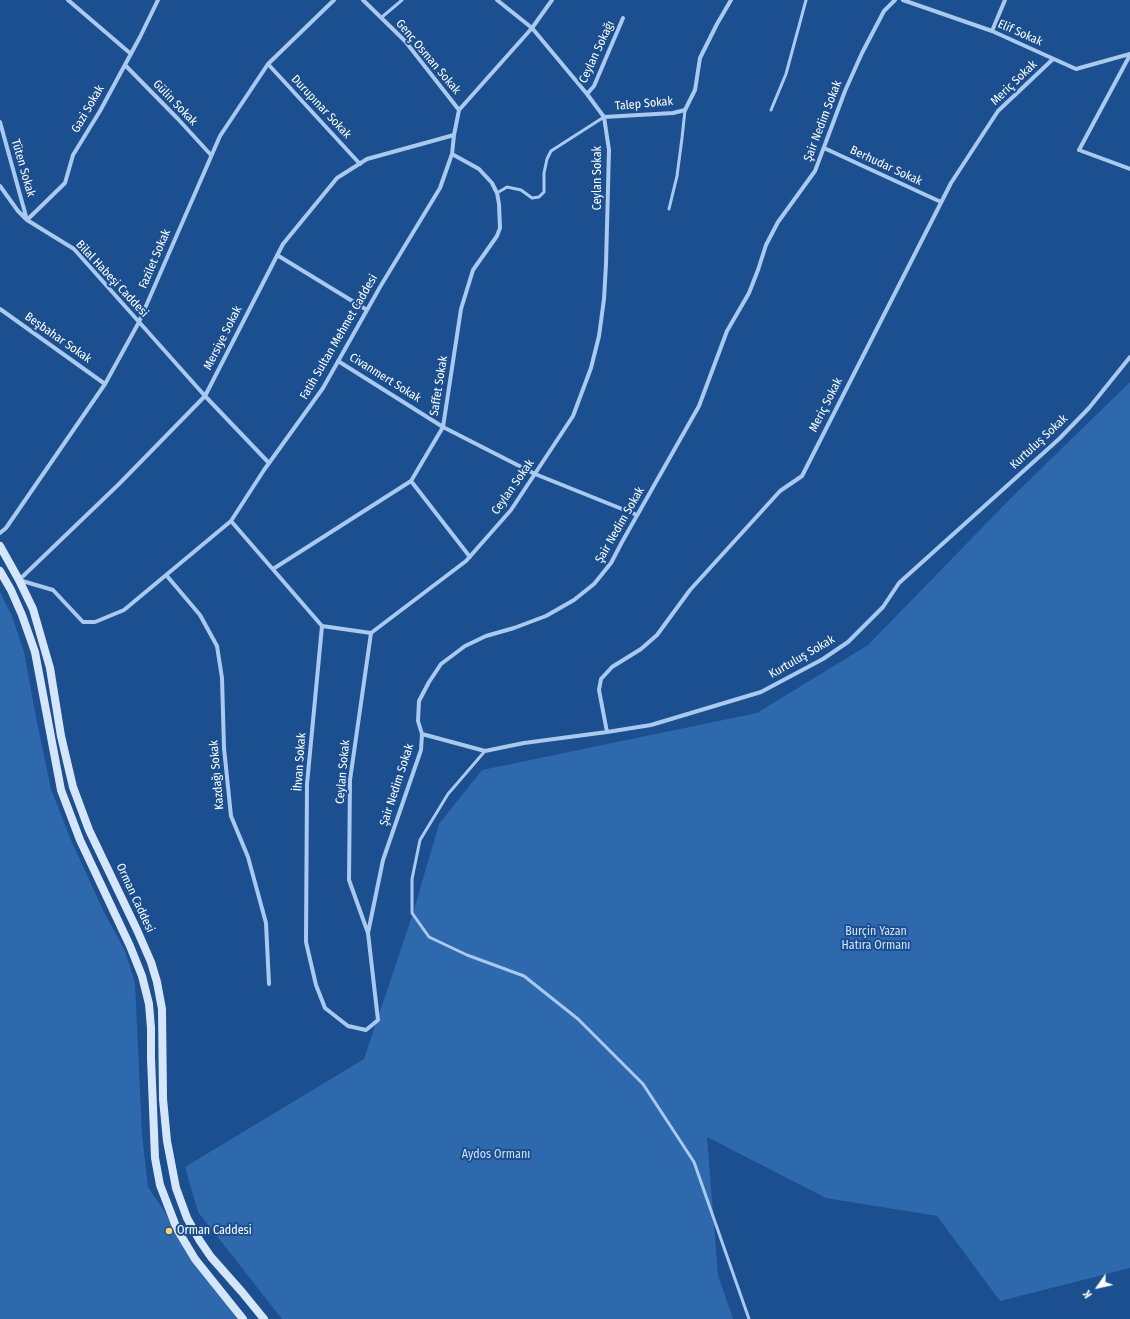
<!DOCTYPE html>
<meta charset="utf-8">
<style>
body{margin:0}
#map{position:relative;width:1130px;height:1319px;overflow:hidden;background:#1b4f8f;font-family:"Fira Sans Condensed",sans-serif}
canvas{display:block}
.north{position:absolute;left:1078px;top:1267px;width:40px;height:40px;-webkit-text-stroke:3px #1b4f8f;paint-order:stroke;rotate:236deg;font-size:11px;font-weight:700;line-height:16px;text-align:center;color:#fff}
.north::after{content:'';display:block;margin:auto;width:14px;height:18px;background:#fff;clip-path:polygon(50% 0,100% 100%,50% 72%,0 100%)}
</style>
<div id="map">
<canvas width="1130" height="1319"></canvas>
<div class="north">K</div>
</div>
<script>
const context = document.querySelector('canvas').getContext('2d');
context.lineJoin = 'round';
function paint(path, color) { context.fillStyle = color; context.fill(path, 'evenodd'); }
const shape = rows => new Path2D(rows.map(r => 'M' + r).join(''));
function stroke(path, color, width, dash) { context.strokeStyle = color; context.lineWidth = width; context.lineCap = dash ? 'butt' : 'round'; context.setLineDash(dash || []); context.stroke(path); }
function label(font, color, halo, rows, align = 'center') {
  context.font = font + ' "Fira Sans Condensed",sans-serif'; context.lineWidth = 4; context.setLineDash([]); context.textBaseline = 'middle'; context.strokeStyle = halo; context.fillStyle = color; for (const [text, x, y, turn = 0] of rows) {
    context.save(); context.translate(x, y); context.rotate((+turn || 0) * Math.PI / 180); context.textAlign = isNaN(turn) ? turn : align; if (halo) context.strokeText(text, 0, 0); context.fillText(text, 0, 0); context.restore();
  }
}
const green = shape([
 [1130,382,1130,1268,1000,1301,937,1216,826,1198,707,1137,718,1275,733,1319,282,1319,198,1212,185,1167,364,1059,413,913,439,824,482,770,757,713,868,645,1011,498],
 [0,592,12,616,24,652,37,722,51,789,70,838,104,912,125,951,135,983,142,1134,148,1187,237,1319,0,1319]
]);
const lane = shape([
 [382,17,402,0],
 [771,110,786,74,806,0],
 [497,193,507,187,521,190,532,198,539,197,544,192,544,173,547,159,551,151,604,117],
 [669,209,677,176,682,138,685,110],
 [485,751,448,794,420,840,412,879,412,913,429,937,467,955,524,976,578,1019,643,1084,694,1162,749,1319]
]);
const street = shape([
 [68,0,131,54],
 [363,0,405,41,459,110],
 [903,0,992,31,1076,69,1130,54],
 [992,31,1005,0],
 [1130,55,1079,150,1130,169],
 [268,64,360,164],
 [125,65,178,119,211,155],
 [587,94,594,86,623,18],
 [604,117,673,113,685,110,695,90,700,58,717,24,731,0],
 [0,122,27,220,65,183,73,155,100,111,140,37,158,0],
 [454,135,367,159,337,178,283,244,205,396,119,484,19,580,53,590,83,622,95,622,124,610,231,521,264,470,323,388,380,287,440,188,452,154,454,135,459,110,532,28,552,0],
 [824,148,941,202],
 [0,186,18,211,27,220,74,249,205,396,269,463],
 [277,255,367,310],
 [0,309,105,384],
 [338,361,443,427,535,474,637,515],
 [411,481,470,557],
 [231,521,322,626,307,784,306,942,316,985,325,1008,348,1026,366,1030,378,1020,368,933,383,860,421,750,422,734,418,721,419,701,429,682,441,664,465,646,486,636,514,628,546,616,574,600,594,584,611,563,622,542,699,406,727,331,749,293,758,270,766,245,778,222,815,171,845,91,862,53,884,11,895,0],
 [0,533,6,528,105,384,139,322,220,136,268,64,334,0],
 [273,569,411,481,443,427,461,309,473,270,497,236,500,228,499,204,497,193,492,183,479,169,452,154],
 [167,576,200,615,217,646,222,678,224,748,231,816,248,857,266,923,269,984],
 [322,626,371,633],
 [607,732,599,690,601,679,612,667,641,649,657,635,690,590,780,491,802,476,951,183,998,111,1053,59],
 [422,734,485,751,524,743,607,732,651,725,761,692,823,659,848,642,883,607,899,583,1059,439,1089,408,1130,357],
 [368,933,349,880,350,780,371,633,466,561,511,510,573,416,591,368,599,336,604,299,606,264,609,150,604,117,587,94,532,28,497,0]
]);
const secondary = shape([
 [0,546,19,580,33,609,50,668,61,736,73,787,89,830,137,930,151,962,157,982,162,1009,163,1099,167,1141,176,1188,187,1218,200,1241,211,1257,242,1292,264,1319],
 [0,571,11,590,22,615,35,652,61,790,80,840,130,946,142,976,149,1004,151,1028,151,1058,155,1158,160,1185,177,1229,195,1259,243,1319]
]);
const markers = [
 [169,1231,4,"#ffd166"]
];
const streetNames = [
 ["Elif Sokak",1020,33,24],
 ["Ceylan Sokağı",597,52,-65],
 ["Genç Osman Sokak",428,57,50],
 ["Meriç Sokak",1014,83,-44],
 ["Gülin Sokak",175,103,46],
 ["Talep Sokak",644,104,-5],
 ["Durupınar Sokak",321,107,47],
 ["Gazi Sokak",88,109,-60],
 ["Şair Nedim Sokak",823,121,-69],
 ["Berhudar Sokak",886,166,25],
 ["Tüten Sokak",23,168,74],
 ["Ceylan Sokak",598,178,-90],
 ["Fazilet Sokak",155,259,-67],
 ["Bilal Habeşi Caddesi",112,279,47],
 ["Fatih Sultan Mehmet Caddesi",339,337,-60],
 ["Beşbahar Sokak",58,338,35],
 ["Mersiye Sokak",223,338,-63],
 ["Civanmert Sokak",385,378,32],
 ["Saffet Sokak",439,386,-81],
 ["Meriç Sokak",826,405,-63],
 ["Kurtuluş Sokak",1039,442,-43],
 ["Ceylan Sokak",513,487,-55],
 ["Şair Nedim Sokak",620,525,-60],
 ["Kurtuluş Sokak",802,657,-30],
 ["İhvan Sokak",300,762,-86],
 ["Ceylan Sokak",343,772,-85],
 ["Kazdağı Sokak",217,775,-95],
 ["Şair Nedim Sokak",397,785,-72],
 ["Orman Caddesi",135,898,65]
];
const parkNames = [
 ["Burçin Yazan",876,932],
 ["Hatıra Ormanı",876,946],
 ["Aydos Ormanı",496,1155]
];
const poiNames = [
 ["Orman Caddesi",177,1231]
];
paint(green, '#2e69ad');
stroke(lane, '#a9c9ee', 3);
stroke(street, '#a9c9ee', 4);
stroke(secondary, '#d6e6fa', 8);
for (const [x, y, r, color] of markers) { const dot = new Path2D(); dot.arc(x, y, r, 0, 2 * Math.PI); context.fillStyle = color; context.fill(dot); stroke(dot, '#1b4f8f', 1.5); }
label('12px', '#fff', '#1b4f8f', streetNames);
label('12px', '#cfe3fa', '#1b4f8f', parkNames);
label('12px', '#fff', '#1b4f8f', poiNames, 'left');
</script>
